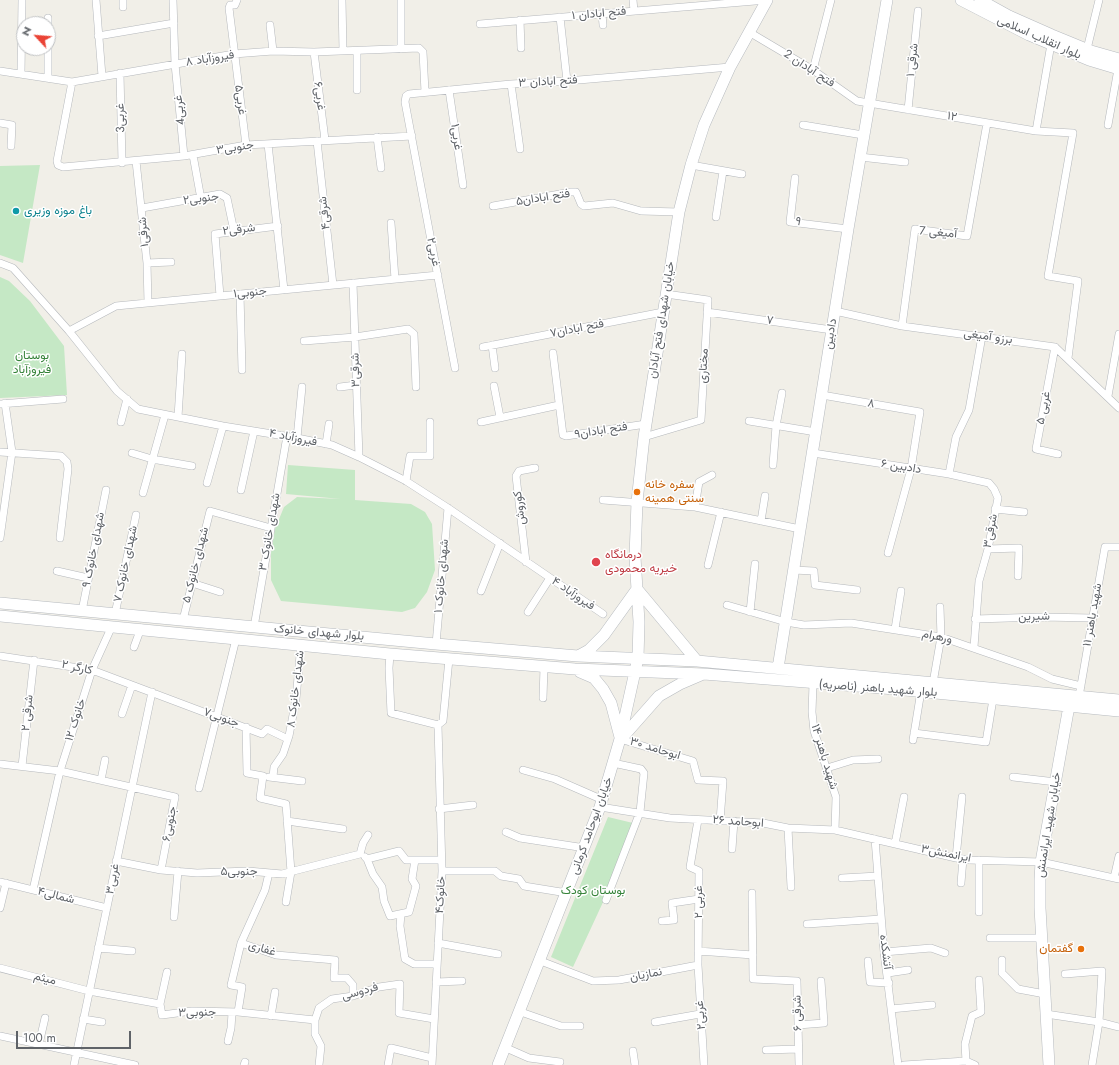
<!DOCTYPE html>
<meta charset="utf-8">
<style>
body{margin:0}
#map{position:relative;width:1119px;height:1065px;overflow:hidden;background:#f1efe8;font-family:Jost,sans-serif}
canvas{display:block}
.north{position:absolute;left:16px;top:16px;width:40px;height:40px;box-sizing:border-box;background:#fff;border:1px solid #bfc1c3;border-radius:50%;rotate:296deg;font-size:11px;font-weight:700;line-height:16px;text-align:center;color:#5f6368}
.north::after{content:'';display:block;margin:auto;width:14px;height:18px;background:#ea4335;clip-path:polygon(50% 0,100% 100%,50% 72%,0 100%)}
.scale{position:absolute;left:16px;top:1031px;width:115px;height:18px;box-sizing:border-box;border:2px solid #5f6368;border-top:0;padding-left:5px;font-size:12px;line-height:14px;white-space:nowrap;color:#5f6368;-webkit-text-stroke:3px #fff;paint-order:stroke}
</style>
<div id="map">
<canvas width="1119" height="1065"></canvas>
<div class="north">N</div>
<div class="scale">100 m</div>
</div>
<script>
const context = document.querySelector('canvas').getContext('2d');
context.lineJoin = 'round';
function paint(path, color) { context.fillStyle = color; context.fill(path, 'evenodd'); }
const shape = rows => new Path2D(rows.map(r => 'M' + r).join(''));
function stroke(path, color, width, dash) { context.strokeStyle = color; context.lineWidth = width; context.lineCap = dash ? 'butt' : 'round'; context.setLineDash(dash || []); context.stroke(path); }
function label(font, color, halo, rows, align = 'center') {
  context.font = font + ' Jost,Vazirmatn,sans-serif'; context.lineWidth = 3; context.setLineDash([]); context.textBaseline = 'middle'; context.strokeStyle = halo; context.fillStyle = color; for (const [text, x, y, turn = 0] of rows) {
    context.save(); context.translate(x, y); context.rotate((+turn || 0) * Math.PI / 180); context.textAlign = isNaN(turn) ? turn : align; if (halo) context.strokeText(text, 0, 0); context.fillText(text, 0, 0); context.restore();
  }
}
const green = shape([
 [40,165,23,263,0,255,0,166],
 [0,277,9,281,30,301,64,346,67,395,0,398],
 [288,465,355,470,355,500,411,504,425,512,432,524,435,570,427,592,415,608,402,612,281,601,271,580,271,553,275,529,284,507,297,497,341,499,286,494],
 [608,817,633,823,604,900,573,967,551,957]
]);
const street = shape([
 [96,0,102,76],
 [123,0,123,7],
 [173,0,175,64,184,156],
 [237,0,235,5,230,5,229,8,246,145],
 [342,0,343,51],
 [401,0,401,49],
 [633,0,634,11],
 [602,14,603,25],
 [560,17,567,81],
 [48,18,48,24],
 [520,20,521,48],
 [480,24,767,0],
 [270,25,273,51],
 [749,32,813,70,857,101,1036,131,1073,133,1048,276,1078,281,1068,358],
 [98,36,174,23],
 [48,48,48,78],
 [1087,49,1099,0],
 [357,51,357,90],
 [314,52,325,140],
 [813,70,831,0],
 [0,71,72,82,234,54,273,51,314,52,419,48,423,52,425,92],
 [120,73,122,163],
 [21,74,22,0],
 [72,82,57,161,58,165,63,167,184,156,246,145,412,136],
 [511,84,520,149],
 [449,90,463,185],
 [908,110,918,11],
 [0,123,12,125,11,146],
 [803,125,863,135],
 [1108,125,1118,69],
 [1036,131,1051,44],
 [377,137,381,168],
 [317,141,333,285],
 [268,144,284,290],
 [193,155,201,199],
 [860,157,905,162],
 [136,161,147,263,148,303],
 [691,165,742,174],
 [795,178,790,222,848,229],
 [493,206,571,192,576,192,581,204,584,206,613,203,641,211,679,212],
 [142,208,220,194,227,198,234,231],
 [716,217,723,171],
 [391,223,395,279],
 [0,263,13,268,69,331,117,391,138,409,223,426,297,438,332,445,359,457,406,481,448,508,603,614],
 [147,263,171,262],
 [353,283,359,457],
 [240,294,242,370],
 [220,296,215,234,278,226],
 [835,311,902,326,1055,347,1119,408],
 [707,312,832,330],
 [902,326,915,229,967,236,987,123],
 [69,331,116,306,438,275],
 [304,341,355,337,408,329,414,334,416,387],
 [492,345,495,368],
 [483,347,663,312],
 [1055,347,1036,449,1058,454],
 [553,353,563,435,566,436,646,424],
 [455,368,405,102,406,96,409,94,511,84,567,81,730,67],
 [494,386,500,417],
 [340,387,356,385],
 [822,395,920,412,911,469,888,553],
 [1108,396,1119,334],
 [0,404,63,399],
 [178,417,182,354],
 [749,421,816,432],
 [121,422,127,399],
 [481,422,559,405],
 [644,437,701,420,708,300,666,294],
 [297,438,302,387],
 [326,444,329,424],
 [0,452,61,456,67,462,68,469,60,538],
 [132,453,152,459,192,466],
 [813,453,949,474,989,483,994,489,998,498,988,549,979,581,974,647],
 [773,465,776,426,782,393],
 [949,474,956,437,969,410,982,336],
 [406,481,410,456,430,456,430,422],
 [207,483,223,426],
 [241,490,254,431],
 [143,493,165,415],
 [603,500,695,507,800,529],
 [695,507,699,482,712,475],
 [995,509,1024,512],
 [761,521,765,496],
 [0,538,12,452,5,403],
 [988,549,1019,548,1018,576],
 [526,562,516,476,519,471,535,468],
 [708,565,721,512],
 [793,570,814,571,815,585,857,590],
 [57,571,88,578],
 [192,583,220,592],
 [481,591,500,543],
 [727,605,786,622,804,625,851,623,941,637,1028,667,1052,679,1081,686],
 [82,611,106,490],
 [528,612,550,578],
 [750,612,755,564],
 [115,614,136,515],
 [975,619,1042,617,1092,618],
 [183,620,210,511,271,528],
 [254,627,287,436],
 [895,629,901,591],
 [436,644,448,508],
 [134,647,141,628],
 [390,654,389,668,391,713,438,725],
 [0,656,92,670,262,734,267,729,288,739],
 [933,683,941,637,940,607],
 [813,684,812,712,814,731,836,797,835,830],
 [1080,691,1105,547,1119,547],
 [543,698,544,667],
 [122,714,132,685],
 [438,725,443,721,449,659],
 [246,727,247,773,263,776,260,798,286,804,291,872,286,902],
 [914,733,986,742,993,699],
 [620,739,693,761,698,780,723,781,720,821],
 [913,740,921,691],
 [0,764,60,771,175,797,161,870],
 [22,766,34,660],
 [827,768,853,760,878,759],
 [523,770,555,779,603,800],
 [269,777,302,781],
 [273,777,274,767,283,754,289,736,296,699,301,644],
 [1013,777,1056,782],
 [101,780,105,760],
 [199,788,236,639],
 [600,807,670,818,763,823,788,828,835,830,956,858,969,860,1041,862,1119,879],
 [439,809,473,805],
 [698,820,690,867,699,871,698,965,704,1065],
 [287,821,343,829],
 [788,828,791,887],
 [506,832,520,838,585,848],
 [875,839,884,952,898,1065],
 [895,844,904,797],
 [732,849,734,821],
 [365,857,367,859,399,851,406,860,441,860],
 [956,858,962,797],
 [367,859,373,874,382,887,384,901,390,916,409,912,416,886,412,879,415,860],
 [979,860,979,912],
 [116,861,161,870,197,873,248,871,282,874,360,854,363,843,368,835],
 [442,871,495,871,501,876,519,879,524,886,567,893],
 [269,873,265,890,241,943,276,955,335,960,334,978,347,978,353,985,353,996],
 [842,878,878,876],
 [1114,878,1119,856],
 [0,882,107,908],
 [961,883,963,859],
 [33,890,60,771,92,670,112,626],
 [752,893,753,979,797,981,799,1065],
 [606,900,640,812,644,773,641,769,613,763],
 [0,908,6,883],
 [401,914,400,926,405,959,414,964,437,964],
 [174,917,178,871],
 [662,921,674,920,672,903,699,899],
 [807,924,881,919],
 [990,938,1042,938],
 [438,943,498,954],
 [98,948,132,951],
 [698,951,753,955],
 [884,952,931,948,945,953],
 [538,960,593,981,619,980,698,965],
 [1002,960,1002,973,1018,989,1045,994],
 [868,961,870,982,889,983],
 [0,968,89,991,160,1004,162,1015,192,1011,238,1012,315,1020],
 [888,973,908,970],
 [1065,974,1102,971,1099,1022,1092,1065],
 [436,982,462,981],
 [160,1004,167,972],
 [891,1009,932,1005],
 [518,1011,561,1026,580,1026],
 [238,1012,242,987,231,985,241,943],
 [1046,1014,1099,1022,1119,1027],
 [271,1016,275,992],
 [83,1019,102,1022],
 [655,1022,700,1014],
 [798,1025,824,1023,821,981],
 [0,1036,135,1065],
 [228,1041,231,1028,232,1013],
 [39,1044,45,1018],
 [504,1047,529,1058,560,1062],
 [766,1050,798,1049],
 [633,1051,635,1065],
 [966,1061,965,1044,972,1016,981,1012,979,980],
 [74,1065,152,692],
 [244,1065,245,1062],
 [319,1065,321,1046,315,1034,315,1020,319,1008,332,999,353,996,379,987,400,984,399,1013,434,1019],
 [388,1065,391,1048,432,1058],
 [432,1065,442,871,438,725],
 [904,1065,966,1061,975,1065]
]);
const secondary = shape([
 [961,0,1029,35,1089,60,1119,69],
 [980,0,1009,16,1052,35,1091,51,1119,59],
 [0,603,436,644,578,656,697,661,1119,700],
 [0,616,390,654,575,669,704,674,895,689,1119,711],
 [578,656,589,650,604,635,637,589,697,661],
 [778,668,848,229,887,0],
 [580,672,594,678,603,689,611,703,620,737],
 [621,739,659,696,680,684,701,675],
 [498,1065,600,807,620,739,638,658,639,622,635,557,637,502,644,437,679,212,691,165,704,125,730,67,767,0],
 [1049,1065,1040,908,1040,880,1041,862,1069,706]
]);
const markers = [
 [16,211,4,"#0f9aa8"],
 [637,492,4,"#e8710a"],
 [596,562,5,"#e0444e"],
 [1081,949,4,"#e8710a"]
];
const streetNames = [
 ["فتح ابادان ۱",599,14,-5],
 ["بلوار انقلاب اسلامی",1039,38,24],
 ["فیروزآباد ۸",210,59,-9],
 ["۱ شرقی",913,60,-84],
 ["فتح آبادان 2",809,69,33],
 ["فتح ابادان ۳",548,82,-3],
 ["غربی۶",319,96,83],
 ["غربی۵",240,100,82],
 ["غربی4",180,110,-96],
 ["۱۲",952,117,9],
 ["غربی3",121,118,-91],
 ["غربی۱",456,137,82],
 ["جنوبی۳",235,148,-9],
 ["فتح ابادان۵",543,198,-9],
 ["جنوبی۲",201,199,-7],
 ["شرقی۴",325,213,-96],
 ["۹",798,222,14],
 ["شرقی۲",239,230,-7],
 ["شرقی۱",144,232,-95],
 ["آمیغی 7",938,233,5],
 ["غربی۲",433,252,79],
 ["جنوبی۱",250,293,-6],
 ["خیابان شهدای فتح آبادان",662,320,-81],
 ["۷",770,321,8],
 ["فتح ابادان۷",577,329,-11],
 ["دادبین",831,334,-81],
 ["برزو آمیغی",988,337,8],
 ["مختاری",704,366,-87],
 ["شرقی۳",356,370,-91],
 ["۸",871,404,10],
 ["۵ غربی",1044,408,-79],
 ["فتح ابادان۹",601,431,-9],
 ["فیروزآباد ۴",293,438,11],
 ["دادبین ۶",901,467,9],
 ["کوروش",520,508,-97],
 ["شرقی۳",991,531,-79],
 ["شهدای خانوک ۳",270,532,-80],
 ["شهدای خانوک ۹",94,550,-79],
 ["شهدای خانوک ۷",126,564,-78],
 ["شهدای خانوک ۵",196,565,-76],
 ["شهدای خانوک ۱",442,576,-85],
 ["فیروزآباد ۴",573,594,34],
 ["شهید باهنر ۱۱",1093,615,-80],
 ["شیرین",1034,617,-1],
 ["بلوار شهدای خانوک",319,633,5],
 ["ورهرام",937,637,12],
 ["کارگر ۲",77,668,12],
 ["شهدای خانوک ۸",296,689,-83],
 ["بلوار شهید باهنر (ناصریه)",878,689,4],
 ["شرقی ۲",28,713,-84],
 ["جنوبی۷",221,718,20],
 ["خانوک ۱۲",76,720,-72],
 ["ابوحامد ۳۰",655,749,17],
 ["شهید باهنر ۱۴",824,757,73],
 ["ابوحامد ۲۶",738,822,4],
 ["جنوبی۶",170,824,-79],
 ["خیابان شهید ایرانمنش",1049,825,-81],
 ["خیابان ابوحامد کرمانی",592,826,-70],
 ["ایرانمنش۳",946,854,11],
 ["جنوبی۵",239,872],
 ["غربی۳",113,879,-79],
 ["خانوک۴",441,895,-87],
 ["شمالی۴",56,896,14],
 ["۲ غربی",699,902,-90],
 ["غفاری",262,949,17],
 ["آتشکده",885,952,83],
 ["نمازیان",646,975,-11],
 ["میثم",45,979,14],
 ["فردوسی",360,992,-15],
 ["جنوبی۳",197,1013,-1],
 ["۶ شرقی",798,1013,-91],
 ["غربی۲",701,1015,-94]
];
const cultureNames = [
 ["باغ موزه وزیری",24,211]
];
const parkNames = [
 ["بوستان",32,356],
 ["فیروزآباد",32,370],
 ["بوستان کودک",593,891]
];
const foodNames = [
 ["سفره خانه",645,485],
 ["سنتی همینه",645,499],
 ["گفتمان",1073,949,"right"]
];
const healthNames = [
 ["درمانگاه",605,555],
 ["خیریه محمودی",605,569]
];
paint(green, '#c5e8c5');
stroke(street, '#b5b8bc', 8);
stroke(secondary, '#b6babf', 12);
stroke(street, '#fff', 7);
stroke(secondary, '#fff', 11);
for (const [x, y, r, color] of markers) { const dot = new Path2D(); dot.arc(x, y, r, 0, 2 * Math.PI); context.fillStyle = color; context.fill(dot); stroke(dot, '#fff', 1.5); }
label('12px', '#5f6368', '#fff', streetNames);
label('12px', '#0d838f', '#fff', cultureNames, 'left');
label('12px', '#348238', '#fff', parkNames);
label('12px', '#c56008', '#fff', foodNames, 'left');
label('12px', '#be3a42', '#fff', healthNames, 'left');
</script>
